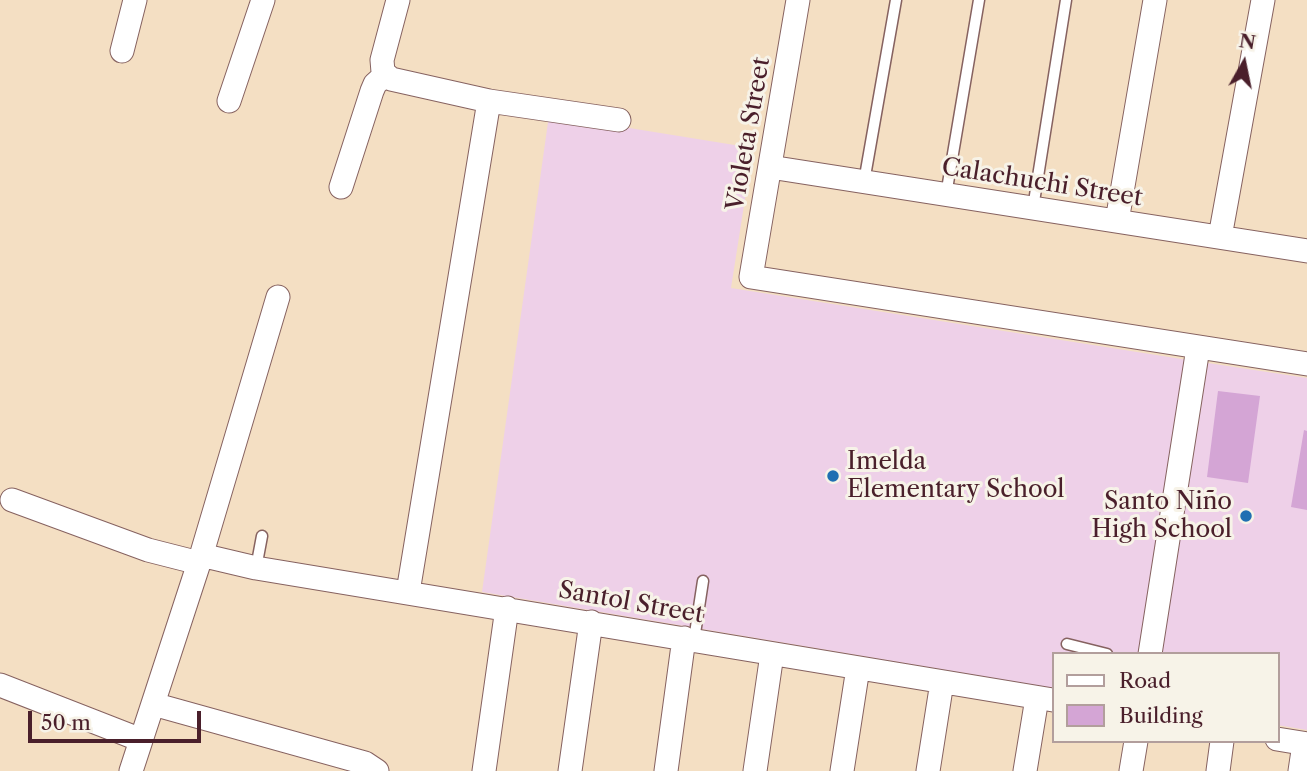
<!DOCTYPE html>
<meta charset="utf-8">
<style>
body{margin:0}
#map{position:relative;width:1307px;height:771px;overflow:hidden;background:#f4dfc3;font-family:"Libre Caslon Text",serif}
canvas{display:block}
.legend{position:absolute;left:1052px;top:652px;width:228px;height:91px;box-sizing:border-box;background:#f7f3e8;border:2px solid #b29e9c;margin:0;padding:9px 12px;list-style:none;font-size:21px;color:#4a1f2b}
.legend li{display:flex;align-items:center;gap:14px;height:35px}
.legend b{width:35px;border:2px solid #b29e9c}
.north{position:absolute;left:1209px;top:28px;width:70px;height:70px;-webkit-text-stroke:5px #f7f3e8;paint-order:stroke;rotate:9deg;font-size:19px;font-weight:700;line-height:28px;text-align:center;color:#4a1f2b}
.north::after{content:'';display:block;margin:auto;width:24px;height:32px;background:#4a1f2b;clip-path:polygon(50% 0,100% 100%,50% 72%,0 100%)}
.scale{position:absolute;left:28px;top:711px;width:173px;height:32px;box-sizing:border-box;border:4px solid #4a1f2b;border-top:0;padding-left:9px;font-size:21px;line-height:24px;white-space:nowrap;color:#4a1f2b;-webkit-text-stroke:5px #f7f3e8;paint-order:stroke}
</style>
<div id="map">
<canvas width="1307" height="771"></canvas>
<ul class="legend">
<li><b style="height:9px;background:#fff"></b>Road</li>
<li><b style="height:19px;background:#d4a5d5"></b>Building</li>
</ul>
<div class="north">N</div>
<div class="scale">50 m</div>
</div>
<script>
const context = document.querySelector('canvas').getContext('2d');
context.lineJoin = 'round';
function paint(path, color) { context.fillStyle = color; context.fill(path, 'evenodd'); }
const shape = rows => new Path2D(rows.map(r => 'M' + r).join(''));
function stroke(path, color, width, dash) { context.strokeStyle = color; context.lineWidth = width; context.lineCap = dash ? 'butt' : 'round'; context.setLineDash(dash || []); context.stroke(path); }
function label(font, color, halo, rows, align = 'center') {
  context.font = font + ' "Libre Caslon Text",serif'; context.lineWidth = 6; context.setLineDash([]); context.textBaseline = 'middle'; context.strokeStyle = halo; context.fillStyle = color; for (const [text, x, y, turn = 0] of rows) {
    context.save(); context.translate(x, y); context.rotate((+turn || 0) * Math.PI / 180); context.textAlign = isNaN(turn) ? turn : align; if (halo) context.strokeText(text, 0, 0); context.fillText(text, 0, 0); context.restore();
  }
}
const built = shape([
 [549,115,753,148,731,288,1188,360,1141,654,1053,654,1053,688,482,592],
 [1208,363,1307,378,1307,730,1277,725,1277,654,1162,654]
]);
const building = shape([
 [1218,391,1260,396,1248,483,1207,477],
 [1304,430,1307,431,1307,510,1291,507]
]);
const lane = shape([
 [864,182,896,0],
 [946,195,979,0],
 [1033,208,1066,0],
 [256,568,262,536],
 [694,640,703,581],
 [1067,644,1107,654]
]);
const street = shape([
 [398,0,382,60,383,72,391,79,489,101,619,120],
 [798,0,751,277,1307,364],
 [122,51,135,0],
 [229,101,263,0],
 [770,167,1307,251],
 [341,187,372,91,375,84,385,75],
 [1117,221,1155,0],
 [1220,237,1263,0],
 [12,500,148,550,199,563],
 [201,555,256,568,1053,700],
 [408,592,489,101],
 [1150,654,1198,348],
 [0,685,141,740],
 [153,704,365,763,377,771],
 [1277,739,1307,744],
 [131,771,199,563,278,297],
 [484,771,507,608],
 [570,771,591,622],
 [666,771,684,638],
 [755,771,772,654],
 [842,771,858,668],
 [928,771,942,682],
 [1025,771,1037,698],
 [1131,771,1136,741],
 [1218,771,1222,741],
 [1300,771,1304,744]
]);
const markers = [
 [833,476,7,"#1f6fb2"],
 [1246,516,7,"#1f6fb2"]
];
const streetNames = [
 ["Violeta Street",749,134,-80],
 ["Calachuchi Street",1042,183,9],
 ["Santol Street",631,603,10]
];
const poiNames = [
 ["Imelda",847,462],
 ["Elementary School",847,490],
 ["Santo Niño",1232,502,"right"],
 ["High School",1232,530,"right"]
];
paint(built, '#eed0e8');
paint(building, '#d4a5d5');
stroke(lane, '#866260', 13);
stroke(street, '#866260', 25);
stroke(lane, '#fff', 10);
stroke(street, '#fff', 23);
for (const [x, y, r, color] of markers) { const dot = new Path2D(); dot.arc(x, y, r, 0, 2 * Math.PI); context.fillStyle = color; context.fill(dot); stroke(dot, '#f7f3e8', 2.5); }
label('24px', '#4a1f2b', '#f7f3e8', streetNames);
label('24px', '#4a1f2b', '#f7f3e8', poiNames, 'left');
</script>
